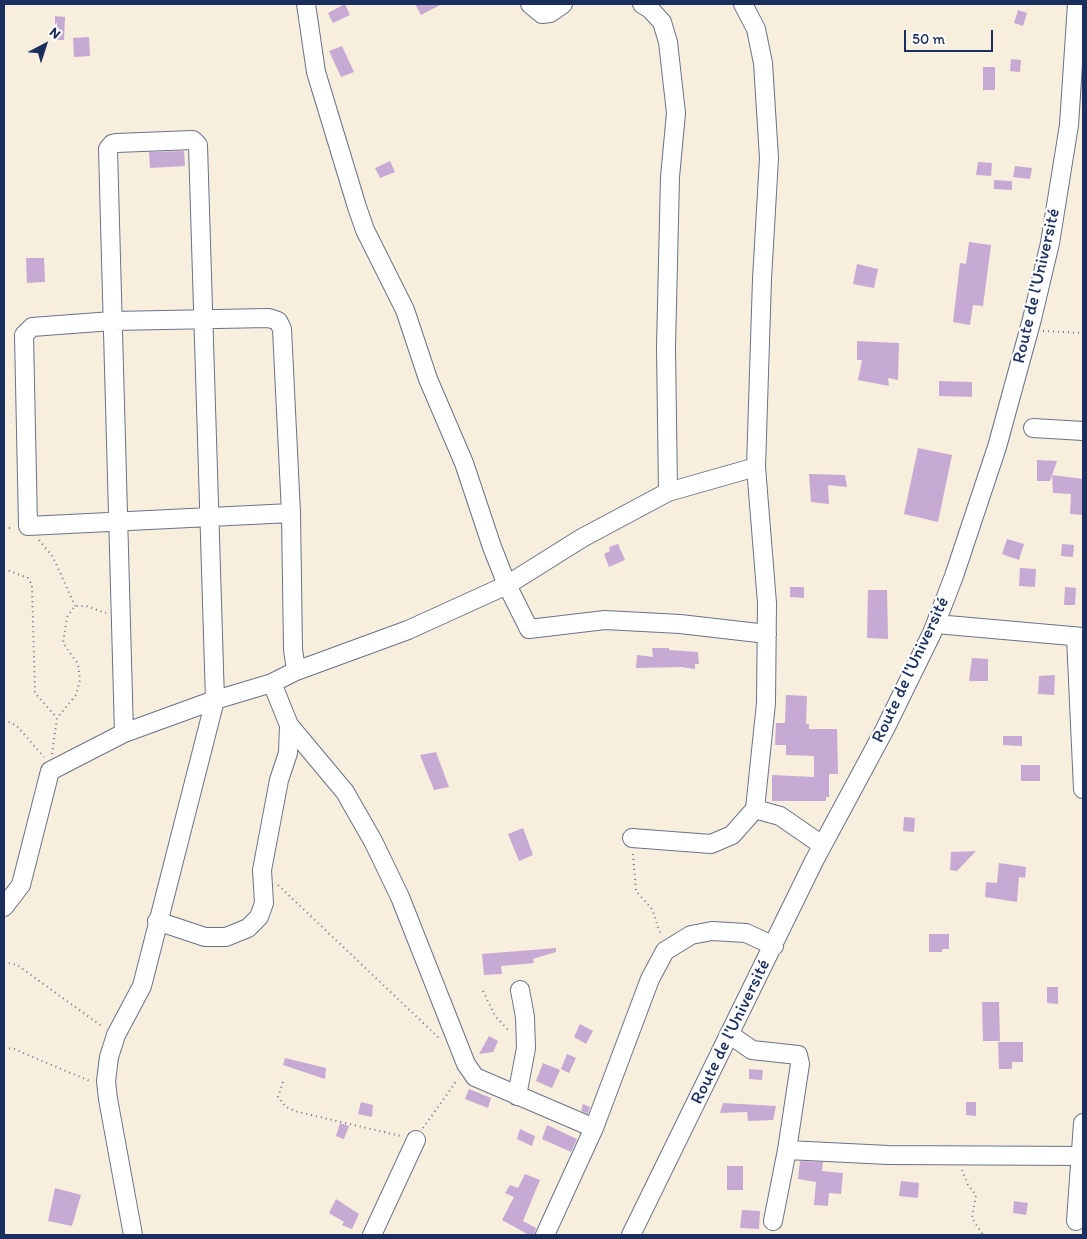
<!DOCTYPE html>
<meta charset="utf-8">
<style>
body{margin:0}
#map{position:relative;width:1087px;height:1239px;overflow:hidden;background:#f8eedd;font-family:Itim,sans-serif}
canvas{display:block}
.frame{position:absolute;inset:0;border:5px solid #1b2f5e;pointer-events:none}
.north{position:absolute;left:20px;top:20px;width:50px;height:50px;-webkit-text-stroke:4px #fff;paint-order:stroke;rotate:40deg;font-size:14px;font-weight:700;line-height:20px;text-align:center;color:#1b2f5e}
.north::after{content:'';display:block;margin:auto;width:18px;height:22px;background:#1b2f5e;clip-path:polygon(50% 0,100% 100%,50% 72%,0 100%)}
.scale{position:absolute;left:904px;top:30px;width:89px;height:22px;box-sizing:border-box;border:2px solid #1b2f5e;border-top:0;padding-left:6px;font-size:15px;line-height:18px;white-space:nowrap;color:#1b2f5e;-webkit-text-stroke:4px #fff;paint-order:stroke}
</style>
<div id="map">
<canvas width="1087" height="1239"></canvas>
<div class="frame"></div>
<div class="north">N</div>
<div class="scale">50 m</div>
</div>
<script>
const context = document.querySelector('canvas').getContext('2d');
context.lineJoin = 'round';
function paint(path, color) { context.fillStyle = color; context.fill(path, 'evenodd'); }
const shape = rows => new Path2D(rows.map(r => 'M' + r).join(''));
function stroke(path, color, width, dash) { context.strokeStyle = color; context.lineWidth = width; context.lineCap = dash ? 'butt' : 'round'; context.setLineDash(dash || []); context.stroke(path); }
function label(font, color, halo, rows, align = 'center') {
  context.font = font + ' Itim,sans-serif'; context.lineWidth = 4.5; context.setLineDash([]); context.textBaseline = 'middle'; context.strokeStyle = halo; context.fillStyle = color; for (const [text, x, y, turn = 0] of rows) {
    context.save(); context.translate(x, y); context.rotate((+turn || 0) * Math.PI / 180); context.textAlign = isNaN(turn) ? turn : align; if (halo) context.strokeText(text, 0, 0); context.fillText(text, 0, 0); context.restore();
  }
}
const building = shape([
 [345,4,350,15,333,23,328,13],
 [415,4,442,4,421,15],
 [1018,10,1027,13,1023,26,1014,23],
 [55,16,65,17,64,40,55,40],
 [89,37,90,56,74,57,73,38],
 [342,46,354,72,341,77,329,51],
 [1011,59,1021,60,1020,72,1010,71],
 [983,67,995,67,995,90,983,90],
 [184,151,185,166,150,168,149,152],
 [390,161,395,172,380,178,375,168],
 [978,162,992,163,991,176,976,175],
 [1015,166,1032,168,1030,179,1013,177],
 [994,180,1012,181,1012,190,994,189],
 [969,242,991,245,983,306,973,305,970,325,953,322,960,263,966,264],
 [26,258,44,258,45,282,27,283],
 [857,264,878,269,874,288,853,284],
 [857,341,899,343,898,380,888,378,889,386,858,380,862,360,857,360],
 [939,381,972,382,972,397,939,396],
 [918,448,952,455,938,522,904,514],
 [1037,460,1057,461,1050,481,1037,481],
 [809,474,845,475,847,487,828,485,829,504,811,502],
 [1052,475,1083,479,1083,515,1070,514,1071,494,1053,493],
 [1007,539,1024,544,1019,560,1002,554],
 [618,544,625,560,609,567,604,554,610,551,609,547],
 [1062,544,1074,545,1073,557,1061,556],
 [1020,568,1036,569,1035,587,1019,586],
 [790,587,804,587,804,598,790,597],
 [1065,587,1076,588,1075,605,1064,605],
 [868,590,887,590,888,639,867,638],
 [652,648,669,648,669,650,698,652,699,664,695,664,695,669,681,667,636,668,637,655,653,657],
 [972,658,988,659,988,681,969,681],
 [1055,675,1054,695,1038,694,1039,676],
 [786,695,807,696,806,724,809,724,809,729,837,729,838,774,829,774,829,797,826,797,826,801,772,801,772,775,814,777,814,756,786,755,786,745,775,745,776,723,785,723],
 [1003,736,1022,736,1022,746,1003,745],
 [436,752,449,787,434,790,420,755],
 [1021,765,1040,765,1040,781,1021,781],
 [904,817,915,818,914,832,903,831],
 [523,828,533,855,519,861,508,834],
 [976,851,957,871,950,870,951,852],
 [999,863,1026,867,1025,878,1019,877,1017,902,985,897,986,882,997,883],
 [929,934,949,934,949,949,942,949,942,952,929,952],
 [556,948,556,952,533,959,534,963,501,966,502,974,484,975,482,954],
 [1047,987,1058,987,1058,1004,1047,1003],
 [982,1002,999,1002,1000,1041,983,1041],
 [580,1024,593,1031,586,1044,574,1037],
 [489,1036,498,1041,493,1052,479,1054],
 [998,1042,1023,1042,1023,1062,1012,1062,1012,1069,999,1069],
 [567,1054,576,1058,569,1073,561,1069],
 [285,1058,326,1068,325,1079,283,1065],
 [543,1063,560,1070,552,1088,536,1081],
 [749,1069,763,1070,762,1080,749,1079],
 [469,1089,491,1098,488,1108,465,1099],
 [361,1102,373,1105,372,1117,358,1114],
 [966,1102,976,1102,976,1116,966,1115],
 [723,1103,776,1106,773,1120,748,1121,747,1112,720,1113],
 [583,1104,590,1107,588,1114,581,1111],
 [340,1123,349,1126,344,1139,336,1136],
 [547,1125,577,1139,571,1152,542,1139],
 [520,1129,535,1136,532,1146,517,1139],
 [800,1161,823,1162,822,1171,843,1173,841,1194,829,1193,828,1206,814,1205,816,1182,798,1179],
 [727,1166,743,1166,743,1190,727,1190],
 [525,1174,540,1180,523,1221,536,1228,534,1235,529,1235,502,1220,514,1197,505,1193,510,1185,518,1188],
 [901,1181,919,1183,918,1198,899,1196],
 [55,1188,81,1195,72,1226,48,1221],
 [336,1199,359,1214,352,1229,342,1225,344,1222,329,1213],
 [1014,1201,1028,1203,1026,1215,1013,1213],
 [742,1210,760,1211,759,1229,740,1228]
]);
const path = shape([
 [1043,331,1083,333],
 [4,528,14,528],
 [39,540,53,557,75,606],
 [4,569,28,578,32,585,35,693,57,718],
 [4,720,16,725,44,757],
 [52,754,57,718,76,695,80,680,78,664,63,643,67,617,75,606,86,606,106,613],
 [633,854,636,891,652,909,661,936],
 [278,885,439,1038],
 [4,962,17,965,103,1027],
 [483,991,495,1016,510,1032],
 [4,1048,14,1049,92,1082],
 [283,1082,278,1097,286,1107,298,1112,401,1136],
 [423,1128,458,1079],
 [962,1170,968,1185,976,1195,972,1218,983,1235]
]);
const minor = shape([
 [306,4,316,72,357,207,365,230,405,310,428,379,464,463,492,547,507,585,529,629,605,620,680,624,767,634],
 [530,4,542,14,550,13,563,4],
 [642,4,650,9,662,22,668,42,676,113,670,177,666,347,668,492],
 [1033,428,1083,431],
 [291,513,28,526,24,335,32,327,112,321,269,318,278,321,282,329,291,513,293,649,296,671],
 [936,624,1083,637],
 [1076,637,1083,789],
 [272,683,289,725,345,792,373,841,400,897,466,1064,475,1077,594,1128],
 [124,733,108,149,112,144,116,143,193,140,198,145,215,700,142,986,116,1035,109,1057,106,1081,108,1099,133,1235],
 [755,809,780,816,822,845],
 [632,838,711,844,732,835,755,809,766,703,767,603,756,467,762,279,769,158,763,63,756,29,743,4],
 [4,907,21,885,50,771,124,733,212,701,272,683,296,671,408,630,507,585,582,538,668,492,756,467],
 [157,921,205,937,226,937,248,928,259,917,264,903,262,870,279,780,288,753,289,725],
 [729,1034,752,1050,798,1055,800,1064,787,1150,773,1221],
 [517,1096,526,1048,525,1017,520,990],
 [787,1150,888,1155,1083,1156],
 [1076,1221,1083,1123],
 [372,1235,416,1140],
 [545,1235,594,1128,650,979,665,951,691,935,712,931,746,933,774,946],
 [631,1235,814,861,885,729,932,633,954,576,997,447,1032,319,1050,243,1069,125,1077,4]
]);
const streetNames = [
 ["Route de l'Université",1037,286,-77],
 ["Route de l'Université",911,670,-65],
 ["Route de l'Université",731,1032,-64]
];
paint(building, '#c6aad3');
stroke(minor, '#68728a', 20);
stroke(path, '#68728a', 2, [1, 4]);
stroke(minor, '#fff', 18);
label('18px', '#1b2f5e', '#fff', streetNames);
</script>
